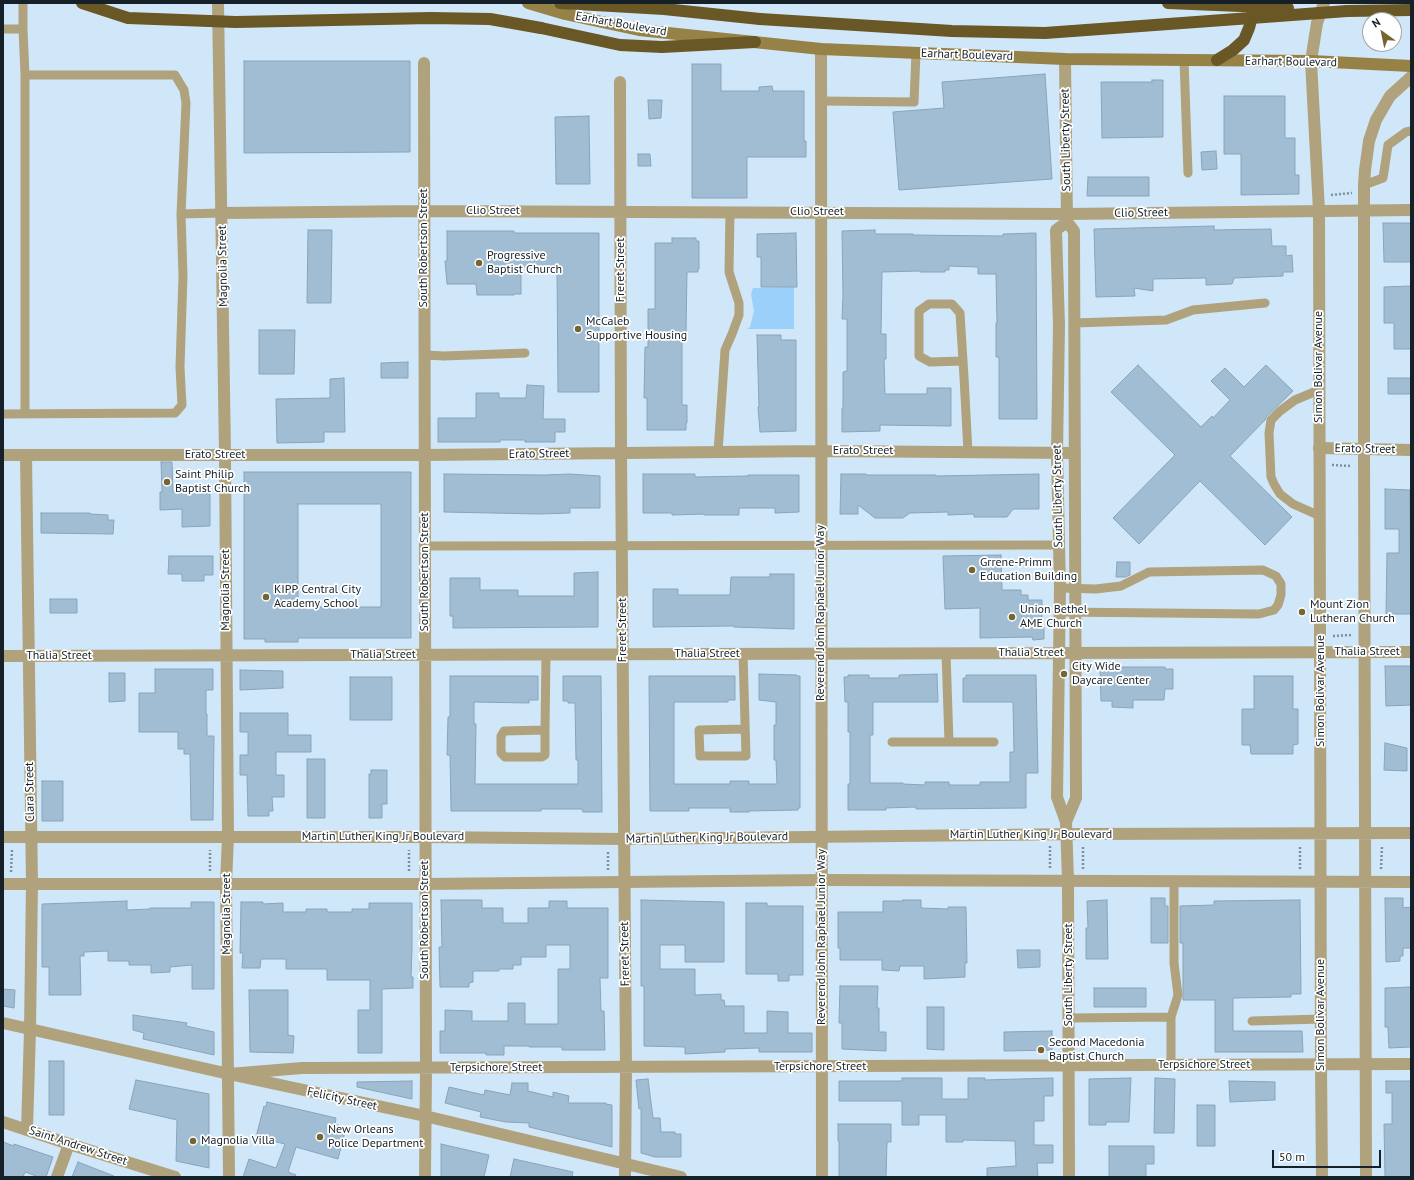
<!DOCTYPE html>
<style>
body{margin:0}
#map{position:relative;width:1414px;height:1180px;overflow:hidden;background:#d0e7fa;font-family:"PT Sans",sans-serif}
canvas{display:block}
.frame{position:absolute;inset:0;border:4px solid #152028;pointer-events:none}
.north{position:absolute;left:1362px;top:12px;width:40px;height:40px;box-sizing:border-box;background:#fff;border:1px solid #a1a6a9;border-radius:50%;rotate:327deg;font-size:11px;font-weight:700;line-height:16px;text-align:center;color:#152028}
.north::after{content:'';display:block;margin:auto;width:14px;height:18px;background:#766432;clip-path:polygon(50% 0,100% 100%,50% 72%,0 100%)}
.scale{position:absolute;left:1272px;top:1150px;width:109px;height:18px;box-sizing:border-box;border:2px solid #152028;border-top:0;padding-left:5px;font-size:12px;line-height:14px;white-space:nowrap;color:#152028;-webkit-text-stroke:3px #fff;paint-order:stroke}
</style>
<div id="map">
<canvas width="1414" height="1180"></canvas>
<div class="frame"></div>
<div class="north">N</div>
<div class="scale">50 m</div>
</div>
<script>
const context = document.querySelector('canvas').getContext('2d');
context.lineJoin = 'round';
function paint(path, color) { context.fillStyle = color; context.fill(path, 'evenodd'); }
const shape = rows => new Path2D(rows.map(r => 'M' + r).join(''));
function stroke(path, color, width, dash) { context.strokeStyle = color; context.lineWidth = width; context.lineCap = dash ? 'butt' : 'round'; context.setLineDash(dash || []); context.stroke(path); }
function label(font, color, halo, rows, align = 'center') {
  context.font = font + ' "PT Sans",sans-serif'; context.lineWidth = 3.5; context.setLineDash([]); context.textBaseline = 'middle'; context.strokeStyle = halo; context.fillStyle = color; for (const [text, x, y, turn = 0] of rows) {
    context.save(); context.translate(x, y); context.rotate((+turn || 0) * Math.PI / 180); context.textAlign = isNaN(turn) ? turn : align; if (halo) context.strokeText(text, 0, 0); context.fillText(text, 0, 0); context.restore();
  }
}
const green = shape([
 [794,287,794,329,747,329,750,327,754,311,751,294,753,288]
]);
const building = shape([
 [244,61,410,61,410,152,244,153,244,61],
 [692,64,721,64,721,91,759,91,759,87,772,86,773,91,804,91,804,141,806,141,806,157,747,157,747,198,692,198,692,64],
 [1045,74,1052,179,899,190,893,112,944,108,942,82,1045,74],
 [1152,80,1163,80,1163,137,1102,138,1101,82,1152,82,1152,80],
 [1224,96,1285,96,1285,138,1295,138,1295,175,1299,175,1299,194,1241,195,1241,154,1224,154,1224,96],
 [648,100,662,100,661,118,649,119,648,100],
 [589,116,590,184,556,184,555,117,589,116],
 [1216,151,1217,169,1202,170,1201,152,1216,151],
 [638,154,650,154,651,166,638,166,638,154],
 [1088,177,1149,177,1149,196,1087,196,1088,177],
 [1383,223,1411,223,1411,262,1384,262,1383,223],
 [1214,226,1214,230,1271,229,1272,246,1286,246,1286,256,1292,255,1293,272,1283,272,1283,276,1234,278,1232,284,1206,285,1206,278,1153,279,1153,291,1134,288,1135,296,1096,297,1094,229,1214,226],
 [308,230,332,230,331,303,307,303,308,230],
 [875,230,875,234,913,234,913,235,1003,236,1003,234,1036,233,1037,419,999,419,999,357,996,357,996,323,997,323,996,274,978,274,978,267,949,266,949,270,945,270,945,272,920,272,920,271,882,272,881,334,886,334,886,359,884,359,885,394,927,394,927,388,951,388,951,426,880,425,880,431,842,432,842,408,843,408,843,372,847,371,847,319,842,319,843,294,842,231,875,230],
 [447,231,514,231,514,233,599,233,599,392,558,392,557,267,521,267,521,294,514,294,514,295,477,295,476,284,447,284,445,261,447,261,447,231],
 [796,233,797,287,761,287,761,257,757,257,757,234,796,233],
 [672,238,696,238,696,241,699,241,699,269,698,269,698,272,687,272,686,332,682,332,682,405,687,405,687,423,686,423,686,430,647,430,647,398,644,398,645,347,648,347,648,309,655,309,655,243,672,243,672,238],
 [1411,286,1411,349,1394,349,1394,323,1384,323,1384,287,1411,286],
 [259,330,295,330,294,374,259,374,259,330],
 [757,335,781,335,781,340,796,340,796,431,760,432,758,407,759,407,757,335],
 [408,362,408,378,381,378,381,363,408,362],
 [1138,365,1201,427,1212,416,1213,418,1230,400,1211,381,1225,368,1244,387,1266,365,1293,391,1267,416,1265,420,1230,456,1292,517,1265,545,1200,481,1139,544,1113,518,1175,455,1111,392,1138,365],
 [344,378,345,432,324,432,324,442,277,443,276,399,330,398,330,379,344,378],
 [1388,378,1411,378,1411,394,1388,394,1388,378],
 [527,385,544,386,543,419,565,419,565,432,555,432,555,442,525,442,525,440,500,440,500,442,438,442,438,418,476,418,476,393,499,393,499,398,526,398,527,385],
 [161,462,172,462,173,492,210,491,210,526,182,527,182,509,160,510,160,492,162,492,161,462],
 [244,472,411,472,411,638,298,638,298,642,265,642,265,639,244,639,244,472],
 [298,504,381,504,381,607,298,607,298,504],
 [444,474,545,475,569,474,600,476,600,508,570,508,570,513,539,514,444,512,444,474],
 [643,474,695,474,695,477,748,476,748,475,799,475,799,512,775,513,775,508,739,508,739,515,704,515,704,514,672,515,672,513,643,513,643,474],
 [841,474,866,474,866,475,936,475,936,476,1039,474,1039,509,1013,509,1007,517,974,517,974,514,948,515,948,512,910,513,903,518,875,518,858,505,858,514,840,514,841,474],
 [1385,489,1410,490,1411,614,1386,614,1387,553,1399,553,1399,529,1385,529,1385,489],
 [41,513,90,513,90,514,108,515,108,520,114,520,113,534,41,533,41,513],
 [1001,555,1002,590,1021,590,1021,595,1028,595,1028,600,1042,600,1042,628,1044,627,1044,639,1033,640,1032,637,980,638,980,608,945,609,943,556,1001,555],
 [169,556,213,556,213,575,204,575,204,581,182,581,182,574,168,574,169,556],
 [1117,562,1130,562,1130,575,1125,577,1116,577,1117,562],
 [598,572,598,627,453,628,453,616,450,616,450,578,480,578,480,590,518,590,518,596,574,596,574,573,598,572],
 [770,574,794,574,794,629,734,627,734,626,653,627,653,589,678,589,678,595,730,595,731,577,770,577,770,574],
 [50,599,77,599,77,613,50,613,50,599],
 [1385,666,1411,666,1411,705,1386,706,1385,666],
 [1112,667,1165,667,1165,669,1173,669,1173,689,1165,689,1164,700,1133,700,1133,708,1112,707,1112,701,1101,701,1100,670,1112,670,1112,667],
 [155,669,213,669,213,690,206,690,206,714,207,714,207,736,214,736,213,820,191,820,190,754,184,754,184,749,178,749,178,732,139,732,139,693,155,693,155,669],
 [240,670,283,671,283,688,240,690,240,670],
 [109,673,125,673,125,701,109,702,109,673],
 [759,674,797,675,797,676,800,676,800,808,798,808,798,810,749,811,749,812,730,812,730,808,689,808,689,811,650,811,649,676,735,676,735,700,728,700,728,702,674,702,674,784,730,784,730,781,749,781,749,784,777,784,776,760,774,760,774,725,776,725,776,702,759,700,759,674],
 [937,674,938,702,873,702,873,735,870,735,870,783,903,783,903,784,925,785,925,782,949,782,949,785,980,785,980,782,1010,782,1010,752,1014,752,1013,702,963,702,963,678,966,678,966,675,1036,675,1038,773,1026,773,1026,808,916,809,916,807,886,808,886,810,848,810,848,784,850,784,850,732,848,732,848,702,845,702,844,677,848,677,848,675,869,675,869,678,899,678,899,675,937,674],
 [450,676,538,676,538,700,529,700,529,703,474,702,474,724,476,724,475,784,578,784,578,760,576,760,575,703,568,703,568,701,563,701,563,676,601,676,602,812,583,812,582,809,541,809,541,811,451,811,450,755,447,755,448,717,450,717,450,676],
 [1254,676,1293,676,1293,709,1298,709,1298,744,1293,745,1293,754,1251,754,1250,745,1242,745,1242,709,1254,709,1254,676],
 [350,677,392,677,392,720,350,720,350,677],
 [240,713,288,713,288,735,311,735,311,752,276,752,276,775,284,775,284,797,272,797,273,811,269,811,269,816,248,816,247,775,240,775,240,755,248,755,248,732,240,732,240,713],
 [1385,743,1407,748,1407,771,1384,770,1385,743],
 [307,759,325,759,325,818,307,818,307,759],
 [371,770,387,770,387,804,382,804,382,818,369,818,369,774,371,774,371,770],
 [42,781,63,781,63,821,42,821,42,781],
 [1151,898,1165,898,1165,906,1168,906,1168,943,1151,943,1151,898],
 [1385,898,1403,898,1403,908,1411,907,1411,948,1403,948,1403,956,1400,956,1400,961,1386,962,1385,898],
 [441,900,482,900,482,908,503,908,503,923,528,923,528,908,549,908,549,901,567,901,567,908,608,908,608,978,600,978,601,1011,604,1011,605,1050,562,1050,562,1047,529,1047,529,1046,504,1046,504,1055,486,1055,486,1053,440,1053,440,1031,445,1031,445,1010,472,1011,472,1021,508,1021,508,1003,525,1003,525,1024,558,1024,558,969,570,969,570,945,546,945,546,957,521,957,521,965,513,965,513,969,499,969,499,971,473,971,473,982,469,983,469,987,440,987,439,947,442,947,441,900],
 [641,900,724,902,724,962,685,962,685,945,660,945,660,969,695,969,695,995,721,994,721,1000,724,1000,725,1006,744,1006,744,1033,767,1033,767,1011,788,1012,788,1033,812,1033,812,1052,759,1052,759,1048,725,1049,725,1052,685,1054,685,1047,644,1046,644,986,641,986,641,900],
 [903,900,921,900,921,908,948,909,948,907,966,907,967,963,965,963,965,977,924,979,924,966,900,966,899,971,882,970,882,960,840,960,840,948,838,948,838,912,883,912,883,901,903,901,903,900],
 [1107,900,1108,959,1086,959,1086,928,1088,928,1087,901,1107,900],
 [1300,900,1301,994,1291,994,1291,997,1233,998,1233,1031,1302,1031,1303,1052,1215,1052,1215,1000,1183,1000,1183,943,1180,943,1180,906,1214,905,1214,901,1300,900],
 [127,901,127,910,150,909,150,908,191,908,191,902,214,902,214,989,192,989,192,965,170,967,170,972,151,973,151,965,129,965,129,961,108,961,108,951,84,952,84,956,80,956,81,995,49,995,49,967,42,967,42,904,127,901],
 [241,902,263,902,263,904,283,903,283,912,306,912,306,909,327,909,327,912,352,912,352,909,369,909,369,903,412,903,412,948,411,977,413,977,413,988,382,989,382,1053,358,1053,358,1010,370,1010,370,980,327,980,327,969,286,969,286,959,261,959,260,968,242,968,243,953,240,953,241,902],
 [746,903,767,903,767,906,803,906,803,975,789,975,789,981,778,981,778,974,746,974,746,903],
 [1017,950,1040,950,1040,967,1018,968,1017,950],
 [840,986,878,986,877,1008,879,1008,879,1032,886,1032,886,1051,842,1049,842,1023,839,1023,840,986],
 [1411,987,1411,1047,1389,1048,1388,1027,1385,1027,1385,988,1411,987],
 [1094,988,1146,988,1146,1007,1094,1007,1094,988],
 [3,989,15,990,14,1008,3,1006,3,989],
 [249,990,288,990,288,1035,294,1036,293,1053,250,1052,249,990],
 [927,1007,944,1007,944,1050,927,1049,927,1007],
 [133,1015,187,1023,186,1026,214,1032,214,1055,143,1039,144,1033,133,1030,133,1015],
 [1052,1031,1052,1050,1004,1051,1004,1032,1052,1031],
 [49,1061,64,1061,64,1115,49,1115,49,1061],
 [902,1078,942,1078,942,1099,968,1099,968,1078,985,1078,985,1080,1053,1078,1053,1096,1044,1096,1044,1121,1034,1121,1034,1145,1053,1145,1053,1163,1037,1163,1038,1177,987,1177,987,1168,1016,1166,1015,1141,963,1140,963,1142,946,1142,946,1115,919,1115,919,1125,902,1125,902,1101,839,1101,839,1081,902,1081,902,1078],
 [1131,1078,1129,1122,1106,1122,1106,1125,1089,1125,1089,1079,1131,1078],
 [1155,1078,1175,1079,1174,1133,1154,1133,1155,1078],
 [648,1079,653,1118,660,1118,661,1132,675,1132,675,1134,681,1134,681,1157,655,1157,641,1153,641,1108,639,1109,636,1080,648,1079],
 [136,1080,209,1094,209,1168,176,1161,177,1120,129,1109,136,1080],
 [412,1081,412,1099,357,1087,357,1082,412,1081],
 [1229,1081,1275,1082,1275,1100,1230,1102,1229,1081],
 [1386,1081,1411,1081,1411,1177,1385,1177,1384,1124,1392,1124,1392,1093,1386,1093,1386,1081],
 [512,1083,528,1083,528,1091,553,1097,553,1092,569,1096,568,1103,606,1103,606,1104,612,1105,612,1147,529,1127,529,1123,506,1122,480,1117,481,1112,445,1103,449,1087,484,1095,485,1090,510,1095,512,1083],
 [267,1102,336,1118,335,1124,346,1128,338,1159,296,1147,288,1172,296,1175,295,1177,243,1177,249,1159,276,1168,285,1144,256,1137,264,1106,266,1107,267,1102],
 [1197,1105,1215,1105,1215,1146,1197,1146,1197,1105],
 [838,1124,891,1124,891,1142,887,1142,886,1177,839,1177,839,1141,838,1141,838,1124],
 [3,1142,14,1146,14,1144,53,1157,46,1177,39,1177,25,1172,23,1177,3,1177,3,1142],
 [441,1144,489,1155,484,1177,441,1177,441,1144],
 [1109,1146,1154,1146,1154,1164,1146,1164,1146,1177,1109,1177,1109,1146],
 [514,1159,573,1172,572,1177,510,1177,514,1159],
 [78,1162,114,1176,114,1177,72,1177,78,1162]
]);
const path = shape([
 [1331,195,1352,193],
 [1332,465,1351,466],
 [1333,636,1352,635],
 [1050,846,1050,869],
 [1083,869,1083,846],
 [1300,869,1300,846],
 [1381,869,1382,846],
 [608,870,608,851],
 [210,871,210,850],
 [409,871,409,850],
 [11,872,12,849]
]);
const service = shape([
 [3,29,23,29],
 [1184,60,1188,173],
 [821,101,914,102,916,53],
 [1364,185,1383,178,1388,145,1406,132,1411,131],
 [181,214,222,213],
 [1074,323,1166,320,1193,310,1265,303],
 [425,355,444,356,525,353],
 [963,361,930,362,919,356,919,311,929,304,952,304,960,313,964,377,968,452],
 [1319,390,1295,400,1280,411,1271,420,1269,433,1271,477,1274,484,1280,494,1293,504,1320,516],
 [25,413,25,75],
 [3,414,175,413,182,405,180,367,183,276,181,214,186,103,184,90,175,75,25,75,23,29,23,3],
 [718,452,725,350,732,334,739,315,739,303,729,272,730,212],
 [425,546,1058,545],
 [1060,612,1259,614,1274,610,1278,605,1281,595,1281,584,1276,576,1263,570,1149,572,1121,586,1096,589,1060,588],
 [946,653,949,742,994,742],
 [743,654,746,756,700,756,699,730,745,729],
 [545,730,504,731,501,736,501,753,505,757,542,757,545,755,545,730,546,654],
 [892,742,949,742],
 [1171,1017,1178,995,1174,963,1174,881],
 [1069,1018,1171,1017,1171,1065],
 [1252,1021,1321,1019]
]);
const minor = shape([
 [218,3,225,455,228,837,226,883,229,1177],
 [821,49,822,1177],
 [1065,59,1067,222,1074,231,1076,798,1066,822],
 [424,63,426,1068,425,1177],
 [620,82,621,453,626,1067,625,1177],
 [222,213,424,211,1067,214,1411,210],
 [1067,222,1056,230,1059,325,1057,453,1060,588,1057,797,1066,822,1068,880,1069,1177],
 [1319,448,1411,450],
 [3,455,425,455,822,451,1075,453],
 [26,455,32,883,30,1030,27,1130],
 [3,656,1411,652],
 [3,1023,229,1074,425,1116,681,1177],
 [229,1074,302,1068,1411,1064],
 [3,1122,69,1144,175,1177],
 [57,1177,69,1144]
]);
const tertiary = shape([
 [3,837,425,837,623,839,1083,834,1411,833],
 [3,884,425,884,822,880,1411,882],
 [1322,1177,1321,1064,1319,211,1311,61,1317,23,1324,3],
 [1366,1177,1364,450,1364,185,1365,170,1369,141,1376,120,1390,96,1411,77]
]);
const secondary = shape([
 [528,3,565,14,639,30,821,49,1065,59,1311,61,1411,66]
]);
const motorway = shape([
 [560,3,664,9,760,19],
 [1347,11,1411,10],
 [541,28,620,45,662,47,755,42],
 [1217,60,1233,50,1244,40,1249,28,1254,9]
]);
const motorwayBridge = shape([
 [82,3,128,18,236,22,431,18,490,19,541,28],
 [1168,3,1288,8],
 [760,19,952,31,1045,33,1347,11]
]);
const markers = [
 [479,263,4,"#766432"],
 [578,329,4,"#766432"],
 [167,482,4,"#766432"],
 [972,570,4,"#766432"],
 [266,597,4,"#766432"],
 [1302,612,4,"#766432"],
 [1012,617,4,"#766432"],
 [1064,674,4,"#766432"],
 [1041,1050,4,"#766432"],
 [320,1137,4,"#766432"],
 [193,1141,4,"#766432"]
];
const streetNames = [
 ["Earhart Boulevard",621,24,10],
 ["Earhart Boulevard",967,55,2],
 ["Earhart Boulevard",1291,62,1],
 ["South Liberty Street",1066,140,-91],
 ["Clio Street",493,211],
 ["Clio Street",817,212],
 ["Clio Street",1141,213,-1],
 ["South Robertson Street",424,248,-90],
 ["Magnolia Street",223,266,-91],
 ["Freret Street",621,270,-90],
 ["Simon Bolivar Avenue",1319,367,-90],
 ["Erato Street",1365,449,1],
 ["Erato Street",863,451],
 ["Erato Street",539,454,-1],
 ["Erato Street",215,455],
 ["South Liberty Street",1058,496,-91],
 ["South Robertson Street",425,572,-90],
 ["Magnolia Street",226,590,-90],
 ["Reverend John Raphael Junior Way",821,613,-90],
 ["Freret Street",623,630,-90],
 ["Thalia Street",1367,652],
 ["Thalia Street",1031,653],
 ["Thalia Street",707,654],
 ["Thalia Street",383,655],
 ["Thalia Street",59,656],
 ["Simon Bolivar Avenue",1321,691,-90],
 ["Clara Street",30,792,-91],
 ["Martin Luther King Jr Boulevard",1031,835],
 ["Martin Luther King Jr Boulevard",383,837],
 ["Martin Luther King Jr Boulevard",707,838,-1],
 ["Magnolia Street",227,914,-90],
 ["South Robertson Street",425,920,-90],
 ["Reverend John Raphael Junior Way",822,937,-90],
 ["Freret Street",625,954,-91],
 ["South Liberty Street",1069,975,-90],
 ["Simon Bolivar Avenue",1321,1015,-90],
 ["Terpsichore Street",1204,1065],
 ["Terpsichore Street",820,1067],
 ["Terpsichore Street",496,1068],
 ["Felicity Street",342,1099,12],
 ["Saint Andrew Street",78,1146,18]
];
const poiNames = [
 ["Progressive",487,256],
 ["Baptist Church",487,270],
 ["McCaleb",586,322],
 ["Supportive Housing",586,336],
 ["Saint Philip",175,475],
 ["Baptist Church",175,489],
 ["Grrene-Primm",980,563],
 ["Education Building",980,577],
 ["KIPP Central City",274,590],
 ["Academy School",274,604],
 ["Mount Zion",1310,605],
 ["Lutheran Church",1310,619],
 ["Union Bethel",1020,610],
 ["AME Church",1020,624],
 ["City Wide",1072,667],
 ["Daycare Center",1072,681],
 ["Second Macedonia",1049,1043],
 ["Baptist Church",1049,1057],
 ["New Orleans",328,1130],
 ["Police Department",328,1144],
 ["Magnolia Villa",201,1141]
];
paint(green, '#9bd0fb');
paint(building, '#a0bdd4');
stroke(building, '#88a4ba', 1);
stroke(path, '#7e909e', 2.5, [2, 2]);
stroke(service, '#b0a27c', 9);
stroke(minor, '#b0a27c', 12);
stroke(tertiary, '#b0a27c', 12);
stroke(secondary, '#968146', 12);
stroke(motorway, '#695725', 12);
stroke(motorwayBridge, '#695725', 12);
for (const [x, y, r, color] of markers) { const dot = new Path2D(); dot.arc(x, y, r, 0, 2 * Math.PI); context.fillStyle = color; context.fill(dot); stroke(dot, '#fff', 1.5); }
label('12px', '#152028', '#fff', streetNames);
label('12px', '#152028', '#fff', poiNames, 'left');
</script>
